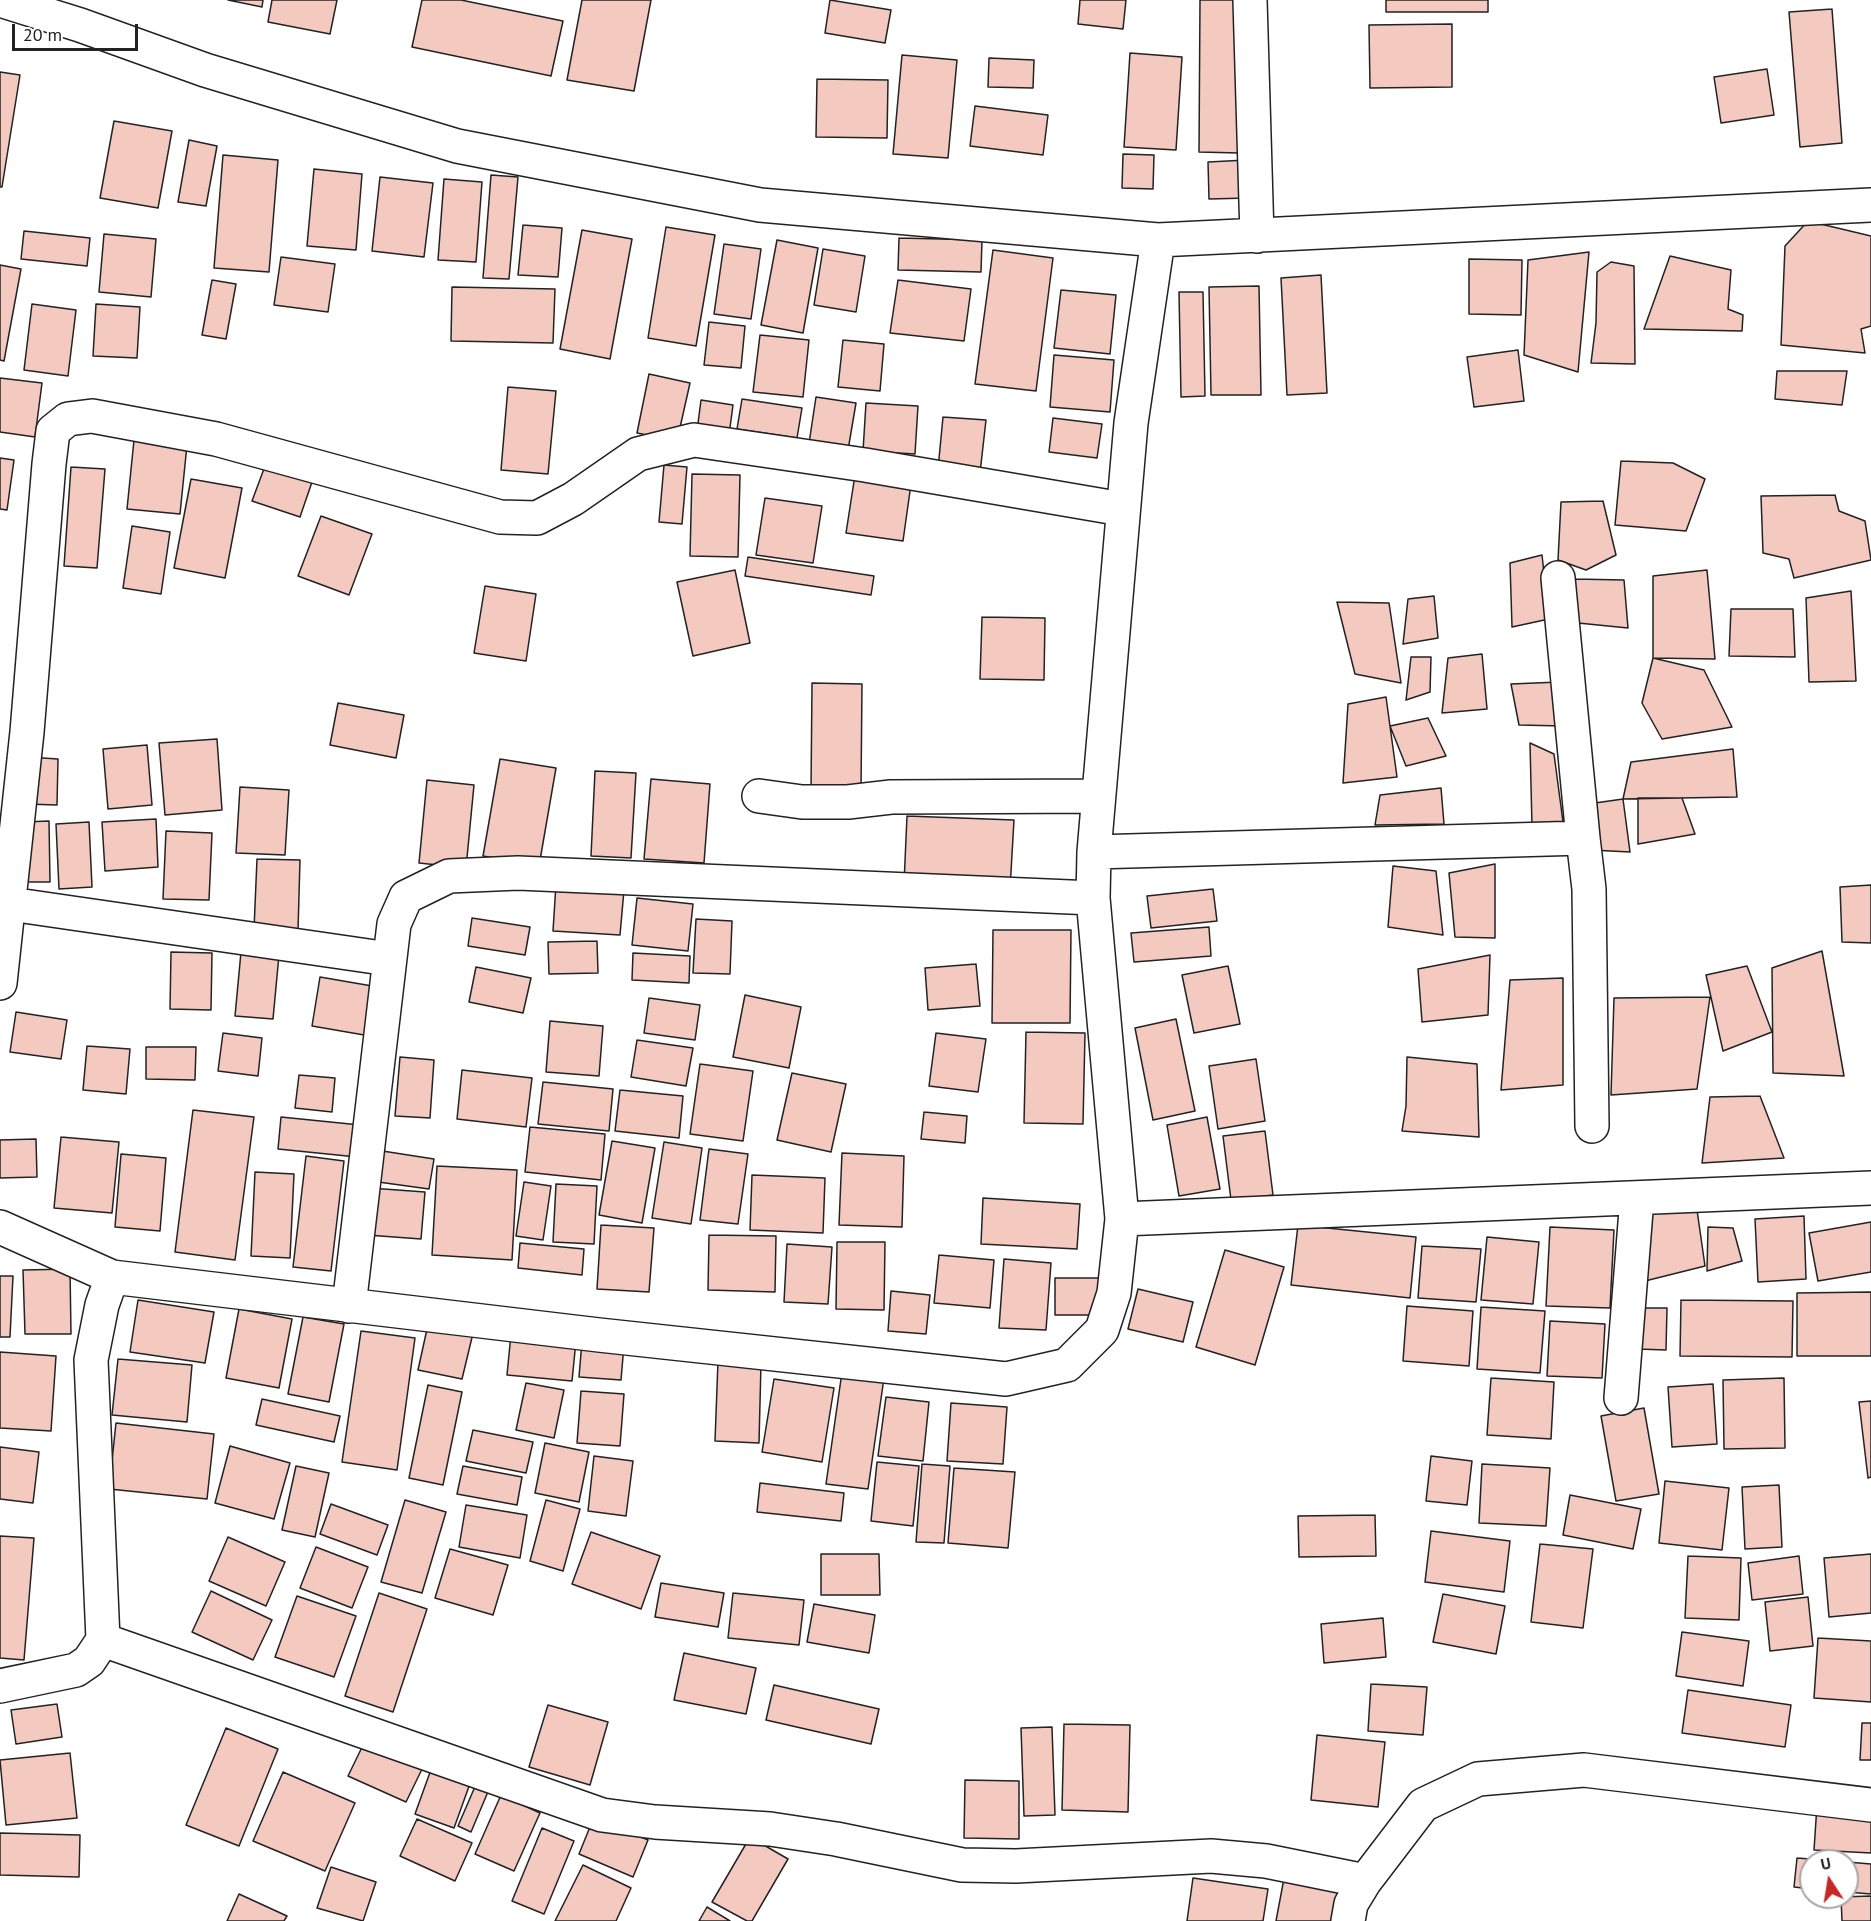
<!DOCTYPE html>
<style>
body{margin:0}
#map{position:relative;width:1871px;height:1921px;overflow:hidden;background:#fff;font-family:"PT Sans",sans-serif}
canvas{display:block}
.north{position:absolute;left:1799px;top:1849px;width:60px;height:60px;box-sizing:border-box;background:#fff;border:2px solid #a7a7a7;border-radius:50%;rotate:348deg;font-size:16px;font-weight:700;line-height:24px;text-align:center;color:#222}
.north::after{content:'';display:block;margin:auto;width:21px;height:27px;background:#c62828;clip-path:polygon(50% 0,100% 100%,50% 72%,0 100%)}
.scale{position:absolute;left:12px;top:24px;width:126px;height:27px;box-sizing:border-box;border:3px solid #222;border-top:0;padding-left:8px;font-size:18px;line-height:21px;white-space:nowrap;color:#222;-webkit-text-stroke:4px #fff;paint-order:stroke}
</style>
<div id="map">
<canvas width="1871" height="1921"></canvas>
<div class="north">U</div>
<div class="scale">20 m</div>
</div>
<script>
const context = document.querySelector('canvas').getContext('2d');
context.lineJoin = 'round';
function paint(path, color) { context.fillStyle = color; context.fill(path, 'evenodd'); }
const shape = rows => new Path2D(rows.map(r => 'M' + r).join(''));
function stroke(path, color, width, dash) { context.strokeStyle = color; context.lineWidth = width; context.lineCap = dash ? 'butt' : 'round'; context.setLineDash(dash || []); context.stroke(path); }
const building = shape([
 [228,0,263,0,262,7,228,0],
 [272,0,337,0,330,34,268,22,272,0],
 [422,0,461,0,563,21,551,76,412,47,422,0],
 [582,0,651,0,634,91,567,80,582,0],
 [830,0,891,10,885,43,825,33,830,0],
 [1080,0,1126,0,1123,29,1078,24,1080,0],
 [1200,0,1240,0,1239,153,1199,152,1200,0],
 [1386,0,1488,0,1488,12,1386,12,1386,0],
 [1832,9,1842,143,1800,147,1789,12,1832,9],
 [1452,24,1452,87,1370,88,1369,25,1452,24],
 [1130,53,1182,57,1176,150,1124,147,1130,53],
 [902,55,957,60,948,158,893,154,902,55],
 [989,58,1034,60,1033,88,988,87,989,58],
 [1767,69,1774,115,1721,123,1714,77,1767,69],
 [0,72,20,75,2,187,0,187,0,72],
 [817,79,888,80,887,138,816,137,817,79],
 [975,106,1048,115,1043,155,970,146,975,106],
 [114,121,172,131,158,208,100,198,114,121],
 [189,140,217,146,206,206,178,202,189,140],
 [1123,154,1154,155,1153,189,1122,188,1123,154],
 [223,155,278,160,269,272,214,268,223,155],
 [1247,160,1248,198,1209,199,1208,162,1247,160],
 [314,169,362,174,356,250,307,246,314,169],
 [491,175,518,177,509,279,483,278,491,175],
 [380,177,433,183,424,257,372,251,380,177],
 [444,179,482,182,476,262,438,260,444,179],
 [1808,221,1871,236,1871,326,1861,329,1865,353,1781,345,1785,246,1808,221],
 [523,225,562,228,558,277,518,275,523,225],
 [666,227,715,235,696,346,648,338,666,227],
 [582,230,632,239,610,359,560,349,582,230],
 [24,231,90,238,87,266,21,259,24,231],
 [104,234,156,239,151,297,99,292,104,234],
 [899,238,982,240,981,272,898,270,899,238],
 [777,240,818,248,803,333,761,325,777,240],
 [724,244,761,249,751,319,714,314,724,244],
 [823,249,865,256,856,312,814,305,823,249],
 [993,250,1053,258,1036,391,975,384,993,250],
 [1589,252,1578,372,1524,355,1528,260,1589,252],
 [1670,256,1731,270,1728,309,1743,315,1742,331,1644,329,1670,256],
 [281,257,335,264,328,312,274,305,281,257],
 [1469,259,1522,260,1521,315,1469,314,1469,259],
 [1611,262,1634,266,1635,364,1591,363,1596,323,1597,272,1611,262],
 [0,265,21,269,4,361,0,360,0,265],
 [1321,275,1327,393,1287,395,1281,278,1321,275],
 [212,280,236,284,226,339,202,335,212,280],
 [898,280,971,289,964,341,890,333,898,280],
 [1259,286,1261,395,1211,395,1209,287,1259,286],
 [452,287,555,289,553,343,451,341,452,287],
 [1061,290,1116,295,1110,354,1054,348,1061,290],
 [1179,292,1203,292,1205,396,1181,397,1179,292],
 [32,304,76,310,68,376,24,370,32,304],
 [96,304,140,307,137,358,93,356,96,304],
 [709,322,745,326,741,368,704,365,709,322],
 [760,335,809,340,803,397,753,392,760,335],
 [843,340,884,344,880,391,838,387,843,340],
 [1518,350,1524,401,1474,407,1467,357,1518,350],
 [1054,355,1114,360,1110,412,1050,407,1054,355],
 [1777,371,1847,371,1842,405,1775,399,1777,371],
 [649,374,690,383,677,441,637,433,649,374],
 [0,378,42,383,35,437,0,432,0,378],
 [508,387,556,391,548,474,501,470,508,387],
 [816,397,856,403,847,456,808,450,816,397],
 [742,399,802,408,797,438,737,429,742,399],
 [701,400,733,405,729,435,697,431,701,400],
 [866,403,918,406,915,454,863,451,866,403],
 [943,417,986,420,980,473,938,469,943,417],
 [1053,418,1102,424,1097,458,1049,452,1053,418],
 [134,440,187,445,180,514,127,509,134,440],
 [0,458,14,460,7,510,0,509,0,458],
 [1621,461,1673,463,1705,479,1686,531,1615,525,1621,461],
 [664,465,687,467,682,524,659,522,664,465],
 [265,466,312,482,300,517,252,501,265,466],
 [71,467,105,469,97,568,64,566,71,467],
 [692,474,740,475,738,557,690,556,692,474],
 [855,475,911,484,903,541,846,533,855,475],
 [191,479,242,488,225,578,174,568,191,479],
 [1835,495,1839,511,1865,521,1871,560,1794,578,1789,559,1763,553,1761,496,1835,495],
 [765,498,822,506,813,563,756,555,765,498],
 [1603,501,1616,555,1586,570,1558,560,1561,502,1603,501],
 [321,516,372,534,349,595,298,576,321,516],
 [132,526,170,532,161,594,123,588,132,526],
 [1542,555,1549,619,1512,627,1510,563,1542,555],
 [748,557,874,576,871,595,745,576,748,557],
 [735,570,750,643,693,656,677,582,735,570],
 [1707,570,1715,659,1653,658,1653,576,1707,570],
 [1574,579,1624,580,1628,628,1578,623,1574,579],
 [485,586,536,594,526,661,474,653,485,586],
 [1851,591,1856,681,1809,682,1806,598,1851,591],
 [1434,596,1438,638,1403,644,1408,599,1434,596],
 [1337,602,1389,603,1401,683,1355,674,1337,602],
 [1731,609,1793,609,1795,657,1729,656,1731,609],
 [982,617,1045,618,1044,680,980,679,982,617],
 [1482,654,1487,709,1442,713,1448,658,1482,654],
 [1411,657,1431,657,1430,692,1406,700,1411,657],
 [1653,658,1704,670,1732,727,1662,739,1642,703,1653,658],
 [1559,682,1563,726,1519,725,1511,684,1559,682],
 [812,683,862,684,861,791,811,791,812,683],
 [1386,697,1397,777,1343,783,1348,704,1386,697],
 [338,703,404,715,396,758,330,745,338,703],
 [1428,718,1446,756,1406,766,1390,726,1428,718],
 [217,739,222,810,165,815,159,743,217,739],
 [1530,743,1554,754,1563,822,1532,827,1530,743],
 [147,745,152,805,108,809,103,749,147,745],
 [1733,749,1737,797,1623,799,1631,762,1733,749],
 [28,757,58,759,57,805,26,804,28,757],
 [500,759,556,768,539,866,483,856,500,759],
 [595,771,636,773,631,858,591,856,595,771],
 [651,779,710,784,704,863,644,859,651,779],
 [427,780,474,785,466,868,419,863,427,780],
 [240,787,289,790,285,855,236,853,240,787],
 [1441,788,1444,824,1375,825,1380,795,1441,788],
 [1638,798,1682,798,1695,834,1638,844,1638,798],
 [1623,799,1630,852,1591,850,1595,803,1623,799],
 [907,816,1014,820,1010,889,904,884,907,816],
 [156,819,158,867,105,871,102,822,156,819],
 [49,821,50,882,26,882,25,822,49,821],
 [89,822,92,887,59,889,56,824,89,822],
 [166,831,212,833,209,900,163,899,166,831],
 [257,859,300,860,298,931,254,929,257,859],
 [1495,864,1495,938,1455,937,1449,873,1495,864],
 [1393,866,1436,871,1443,935,1388,927,1393,866],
 [556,884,624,890,620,935,553,931,556,884],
 [1871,885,1871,943,1842,942,1840,887,1871,885],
 [1213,889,1217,921,1151,928,1147,896,1213,889],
 [637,898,693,904,688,951,632,945,637,898],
 [472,918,530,927,525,955,468,946,472,918],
 [696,919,732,921,730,974,693,973,696,919],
 [1209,927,1211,956,1134,962,1131,933,1209,927],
 [993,930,1071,930,1070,1023,992,1023,993,930],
 [597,941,598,973,549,974,548,942,597,941],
 [1822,951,1844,1076,1773,1073,1772,968,1822,951],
 [171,952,212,953,211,1010,170,1009,171,952],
 [241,952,279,955,273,1019,235,1016,241,952],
 [633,953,690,956,689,983,632,980,633,953],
 [1490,955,1488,1015,1422,1022,1418,969,1490,955],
 [976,964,980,1006,928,1010,925,968,976,964],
 [1228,966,1240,1024,1194,1033,1182,975,1228,966],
 [1747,966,1772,1032,1723,1051,1706,975,1747,966],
 [476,967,531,978,523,1013,469,1002,476,967],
 [320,977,378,987,370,1036,312,1026,320,977],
 [1563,978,1563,1085,1501,1090,1510,980,1563,978],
 [745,995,801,1007,789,1068,733,1057,745,995],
 [1710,997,1697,1089,1611,1095,1614,998,1710,997],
 [649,998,700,1005,695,1040,644,1033,649,998],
 [16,1012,67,1020,61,1059,10,1052,16,1012],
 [1176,1019,1195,1111,1153,1120,1135,1028,1176,1019],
 [550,1021,603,1026,599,1076,546,1072,550,1021],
 [1026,1032,1085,1033,1083,1124,1024,1123,1026,1032],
 [223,1033,262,1038,258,1076,218,1071,223,1033],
 [936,1033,986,1039,978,1092,929,1086,936,1033],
 [637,1040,693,1048,686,1086,631,1077,637,1040],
 [87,1046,130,1049,126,1094,83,1090,87,1046],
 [146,1047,196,1047,195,1080,146,1079,146,1047],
 [400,1057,434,1060,430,1118,395,1116,400,1057],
 [1407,1057,1477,1064,1479,1137,1402,1131,1406,1106,1407,1057],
 [1256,1059,1265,1121,1218,1129,1209,1066,1256,1059],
 [700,1064,753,1071,743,1141,690,1134,700,1064],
 [462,1070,532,1078,526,1127,457,1119,462,1070],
 [792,1073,846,1084,831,1152,777,1140,792,1073],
 [299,1075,335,1078,332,1112,295,1108,299,1075],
 [543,1082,613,1089,609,1131,538,1124,543,1082],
 [620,1090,683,1096,679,1138,615,1131,620,1090],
 [1760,1096,1784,1158,1702,1163,1710,1097,1760,1096],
 [193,1110,254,1117,235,1260,175,1252,193,1110],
 [924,1112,967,1116,965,1143,921,1139,924,1112],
 [281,1117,360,1125,357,1157,278,1149,281,1117],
 [1207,1117,1220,1189,1179,1196,1167,1125,1207,1117],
 [530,1127,605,1134,601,1180,525,1172,530,1127],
 [1265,1131,1273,1195,1231,1200,1223,1136,1265,1131],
 [61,1137,119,1142,112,1213,54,1208,61,1137],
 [36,1139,37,1177,0,1178,0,1140,36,1139],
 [612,1141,655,1148,642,1223,599,1215,612,1141],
 [664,1142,702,1148,691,1224,652,1218,664,1142],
 [709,1149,748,1154,738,1224,700,1220,709,1149],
 [376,1150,434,1159,429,1189,371,1181,376,1150],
 [842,1153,904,1156,902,1227,839,1225,842,1153],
 [121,1154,166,1158,160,1231,115,1227,121,1154],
 [306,1156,344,1161,331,1271,293,1267,306,1156],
 [437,1166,517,1170,512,1260,432,1255,437,1166],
 [255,1172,294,1174,290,1258,251,1256,255,1172],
 [752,1175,825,1178,823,1233,750,1230,752,1175],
 [524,1182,551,1186,543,1240,516,1236,524,1182],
 [556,1184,597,1186,594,1244,553,1242,556,1184],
 [370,1188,425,1192,421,1239,367,1235,370,1188],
 [983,1198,1080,1204,1077,1249,981,1244,983,1198],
 [1697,1210,1705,1266,1645,1281,1653,1211,1697,1210],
 [1804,1216,1806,1279,1758,1282,1755,1219,1804,1216],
 [1871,1222,1871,1272,1818,1281,1809,1233,1871,1222],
 [601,1225,654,1228,649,1292,597,1289,601,1225],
 [1298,1225,1416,1237,1410,1298,1291,1285,1298,1225],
 [1550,1227,1614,1230,1610,1308,1546,1306,1550,1227],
 [1708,1227,1733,1228,1742,1261,1707,1271,1708,1227],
 [709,1235,776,1236,775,1292,708,1290,709,1235],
 [1487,1237,1539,1242,1533,1304,1481,1300,1487,1237],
 [837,1242,885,1242,884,1310,836,1309,837,1242],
 [520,1243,584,1249,582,1275,518,1268,520,1243],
 [787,1244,832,1247,828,1304,784,1302,787,1244],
 [1422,1246,1481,1249,1476,1302,1418,1298,1422,1246],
 [1225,1250,1284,1267,1255,1365,1196,1347,1225,1250],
 [939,1255,994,1260,990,1308,934,1303,939,1255],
 [1004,1259,1051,1263,1046,1330,999,1328,1004,1259],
 [70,1269,71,1334,25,1334,23,1270,70,1269],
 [0,1276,13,1276,10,1337,0,1337,0,1276],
 [1055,1278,1106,1278,1106,1315,1055,1315,1055,1278],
 [1138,1289,1193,1302,1183,1342,1128,1329,1138,1289],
 [891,1291,930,1295,926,1334,888,1331,891,1291],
 [1871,1292,1871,1356,1797,1356,1797,1293,1871,1292],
 [138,1300,214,1312,205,1363,130,1352,138,1300],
 [1681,1300,1793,1301,1792,1357,1680,1356,1681,1300],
 [1407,1306,1473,1311,1469,1366,1403,1361,1407,1306],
 [1481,1307,1545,1311,1540,1373,1477,1369,1481,1307],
 [1638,1308,1667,1308,1666,1350,1638,1349,1638,1308],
 [239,1309,292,1319,279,1388,226,1378,239,1309],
 [303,1317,344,1324,329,1402,288,1394,303,1317],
 [429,1320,474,1329,462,1379,418,1370,429,1320],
 [1550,1321,1605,1324,1602,1378,1547,1376,1550,1321],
 [361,1331,415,1338,397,1470,342,1462,361,1331],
 [511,1334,576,1341,572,1381,507,1375,511,1334],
 [582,1341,624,1345,621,1380,579,1377,582,1341],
 [0,1352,56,1356,51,1431,0,1428,0,1352],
 [118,1359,192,1365,187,1422,112,1415,118,1359],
 [718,1361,761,1363,759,1443,715,1441,718,1361],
 [843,1365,885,1371,868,1489,826,1484,843,1365],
 [1491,1378,1554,1382,1551,1439,1487,1435,1491,1378],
 [1784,1378,1785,1448,1724,1449,1723,1380,1784,1378],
 [774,1379,834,1388,822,1462,762,1452,774,1379],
 [526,1383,564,1390,554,1438,516,1430,526,1383],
 [1713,1384,1717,1444,1672,1447,1668,1387,1713,1384],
 [428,1385,462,1392,443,1485,409,1478,428,1385],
 [581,1391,624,1394,620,1446,577,1443,581,1391],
 [886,1397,929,1402,923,1461,878,1456,886,1397],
 [262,1399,340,1416,334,1442,256,1425,262,1399],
 [1871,1401,1871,1477,1868,1478,1859,1402,1871,1401],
 [951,1403,1007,1407,1003,1464,947,1461,951,1403],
 [1644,1408,1659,1494,1616,1501,1601,1416,1644,1408],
 [116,1423,214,1434,207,1499,109,1489,116,1423],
 [473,1430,533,1442,526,1473,466,1461,473,1430],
 [545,1443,589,1452,579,1502,535,1493,545,1443],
 [230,1446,290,1463,274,1519,215,1503,230,1446],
 [0,1447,39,1452,33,1503,0,1499,0,1447],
 [594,1456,633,1461,626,1516,588,1511,594,1456],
 [1431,1456,1472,1461,1467,1505,1426,1501,1431,1456],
 [877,1462,919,1466,913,1526,871,1521,877,1462],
 [922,1464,950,1466,944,1543,916,1542,922,1464],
 [1482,1464,1550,1468,1546,1526,1479,1523,1482,1464],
 [296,1466,329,1473,315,1537,282,1530,296,1466],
 [463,1466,522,1477,517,1505,457,1494,463,1466],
 [954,1468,1015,1472,1008,1548,948,1543,954,1468],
 [1665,1481,1729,1488,1722,1550,1659,1543,1665,1481],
 [760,1483,844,1493,841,1521,757,1512,760,1483],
 [1779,1485,1782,1547,1745,1549,1742,1487,1779,1485],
 [1570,1495,1641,1509,1633,1549,1563,1535,1570,1495],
 [405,1500,446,1512,422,1593,381,1582,405,1500],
 [546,1500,580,1509,563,1571,530,1561,546,1500],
 [331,1504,388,1525,377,1555,320,1534,331,1504],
 [466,1505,527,1515,520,1558,459,1547,466,1505],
 [1375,1515,1376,1556,1299,1557,1298,1516,1375,1515],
 [1431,1531,1510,1541,1504,1592,1425,1582,1431,1531],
 [591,1532,660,1556,641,1609,572,1584,591,1532],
 [0,1536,34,1538,24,1660,0,1658,0,1536],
 [228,1537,285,1562,266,1606,209,1581,228,1537],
 [1540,1544,1593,1549,1583,1628,1531,1622,1540,1544],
 [316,1547,368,1567,352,1608,300,1588,316,1547],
 [450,1549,508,1565,493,1615,435,1598,450,1549],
 [821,1554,879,1554,880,1595,821,1595,821,1554],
 [1871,1554,1871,1613,1829,1617,1824,1558,1871,1554],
 [1688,1556,1741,1558,1739,1620,1685,1618,1688,1556],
 [1799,1556,1803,1594,1752,1600,1748,1563,1799,1556],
 [661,1583,724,1593,718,1627,655,1617,661,1583],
 [211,1591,272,1620,253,1660,192,1632,211,1591],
 [379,1593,427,1609,393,1712,345,1696,379,1593],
 [733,1593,804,1600,799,1645,728,1638,733,1593],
 [1443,1594,1505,1606,1496,1654,1433,1642,1443,1594],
 [297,1596,356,1616,334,1677,275,1657,297,1596],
 [1808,1597,1813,1646,1770,1651,1765,1602,1808,1597],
 [814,1604,875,1615,869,1653,807,1642,814,1604],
 [1383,1618,1386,1657,1324,1663,1321,1624,1383,1618],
 [1682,1632,1749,1641,1743,1686,1676,1676,1682,1632],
 [1818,1638,1871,1641,1871,1702,1814,1698,1818,1638],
 [684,1653,756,1668,746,1714,674,1700,684,1653],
 [1371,1684,1427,1687,1423,1735,1368,1731,1371,1684],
 [774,1685,879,1709,871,1744,766,1720,774,1685],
 [1688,1690,1791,1705,1785,1747,1682,1733,1688,1690],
 [57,1704,62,1737,16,1744,11,1710,57,1704],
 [548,1705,608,1722,590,1785,529,1767,548,1705],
 [1862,1723,1871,1723,1871,1760,1860,1760,1862,1723],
 [1064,1724,1130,1725,1128,1812,1062,1810,1064,1724],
 [1052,1727,1055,1815,1024,1816,1021,1728,1052,1727],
 [226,1728,278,1749,239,1846,186,1825,226,1728],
 [1317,1735,1385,1742,1378,1807,1311,1800,1317,1735],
 [366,1739,424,1765,406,1802,348,1776,366,1739],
 [70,1753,77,1818,6,1825,0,1760,70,1753],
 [433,1764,472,1778,454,1828,415,1814,433,1764],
 [283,1772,355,1803,325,1871,253,1841,283,1772],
 [965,1780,1019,1781,1019,1839,964,1838,965,1780],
 [477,1782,490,1787,471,1832,458,1826,477,1782],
 [501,1795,540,1813,514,1871,475,1854,501,1795],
 [1817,1805,1871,1807,1871,1853,1814,1850,1817,1805],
 [594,1817,648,1840,633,1877,579,1854,594,1817],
 [417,1819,472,1843,455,1881,400,1856,417,1819],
 [542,1828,574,1841,544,1914,512,1901,542,1828],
 [0,1833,80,1835,79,1877,0,1875,0,1833],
 [750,1837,788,1859,752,1921,747,1921,712,1902,750,1837],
 [1797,1858,1837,1861,1811,1861,1811,1889,1794,1887,1797,1858],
 [1847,1862,1871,1864,1871,1894,1847,1892,1847,1862],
 [583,1865,631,1888,616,1921,555,1921,583,1865],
 [331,1867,376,1882,363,1921,317,1908,331,1867],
 [1285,1873,1340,1884,1333,1921,1276,1921,1285,1873],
 [1193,1878,1268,1889,1263,1921,1187,1921,1193,1878],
 [239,1894,287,1916,284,1921,227,1921,239,1894],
 [1871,1896,1871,1921,1842,1921,1841,1897,1871,1896],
 [707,1907,730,1921,699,1921,707,1907]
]);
const minor = shape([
 [0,0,80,25,205,70,457,146,760,205,1158,240,1871,205],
 [1250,0,1257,236],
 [759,796,802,802,848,802,891,797,1098,796],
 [1583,838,1589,889,1592,1126],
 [1094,852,1583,838,1558,578],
 [10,904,389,959],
 [0,983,27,732,49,464,53,431,68,419,92,416,216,439,500,517,537,518,573,499,638,454,694,440,865,465,1122,509],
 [1122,1219,1871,1188],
 [0,1227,112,1277],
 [349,1306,394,924,406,897,449,876,518,873,1093,898],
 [1621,1398,1637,1198],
 [103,1640,602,1815,655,1822,770,1829,836,1839,962,1865,1016,1866,1211,1856,1266,1861,1365,1881],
 [0,1686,76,1670,89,1661,103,1640,91,1360,102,1305,112,1277,599,1335,1006,1379,1067,1365,1102,1330,1114,1293,1122,1219,1093,898,1094,852,1131,423,1158,240],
 [1348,1921,1351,1904,1365,1881,1423,1805,1478,1779,1584,1770,1871,1805]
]);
paint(building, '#f3c9c0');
stroke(building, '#222', 1.5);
stroke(minor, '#222', 36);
stroke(minor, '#fff', 33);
</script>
